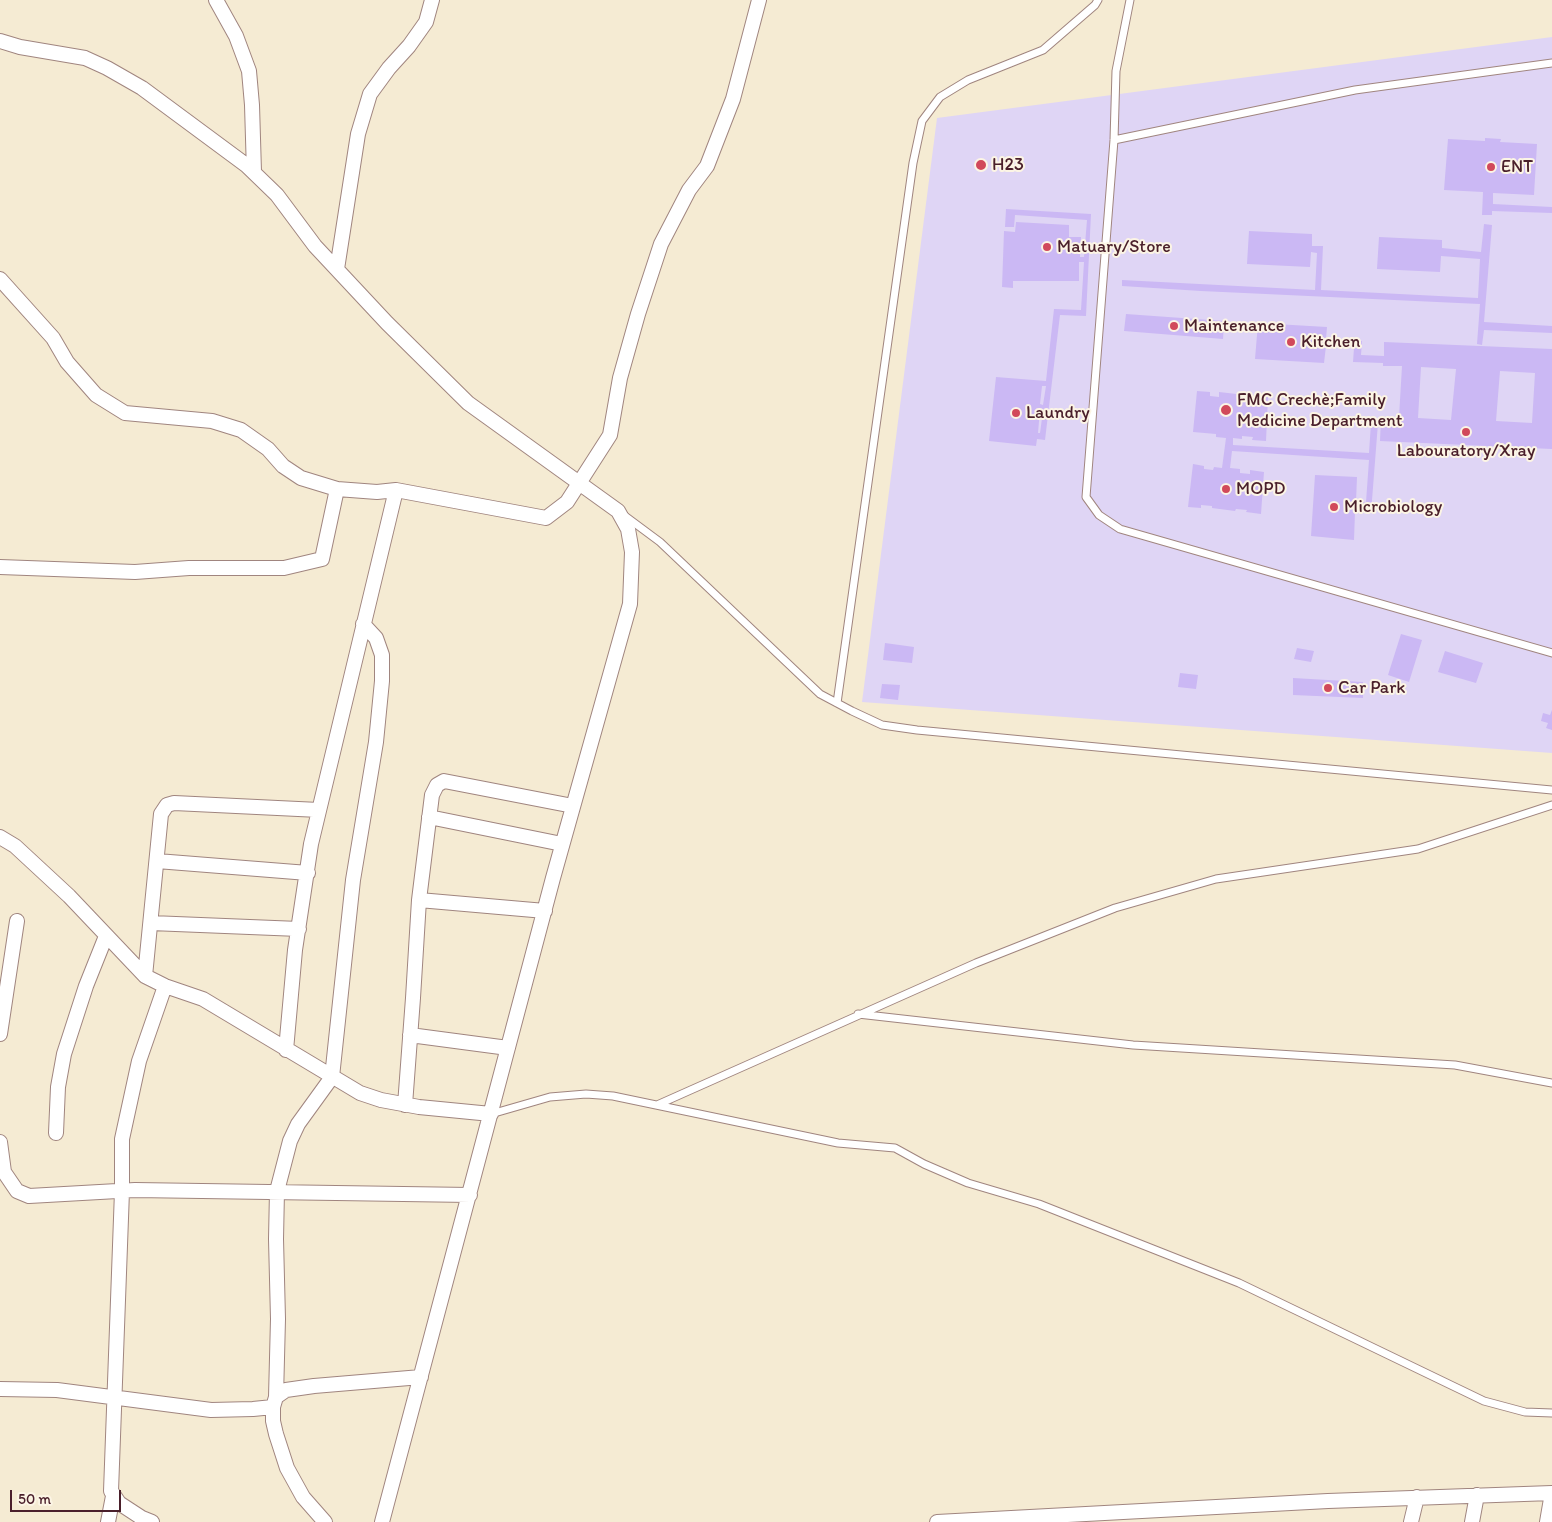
<!DOCTYPE html>
<meta charset="utf-8">
<style>
body{margin:0}
#map{position:relative;width:1552px;height:1522px;overflow:hidden;background:#f5ebd3;font-family:Itim,sans-serif}
canvas{display:block}
.scale{position:absolute;left:10px;top:1490px;width:111px;height:22px;box-sizing:border-box;border:2px solid #4a1f2b;border-top:0;padding-left:6px;font-size:15px;line-height:18px;white-space:nowrap;color:#4a1f2b;-webkit-text-stroke:4px #fcf5e5;paint-order:stroke}
</style>
<div id="map">
<canvas width="1552" height="1522"></canvas>
<div class="scale">50 m</div>
</div>
<script>
const context = document.querySelector('canvas').getContext('2d');
context.lineJoin = 'round';
function paint(path, color) { context.fillStyle = color; context.fill(path, 'evenodd'); }
const shape = rows => new Path2D(rows.map(r => 'M' + r).join(''));
function stroke(path, color, width, dash) { context.strokeStyle = color; context.lineWidth = width; context.lineCap = dash ? 'butt' : 'round'; context.setLineDash(dash || []); context.stroke(path); }
function label(font, color, halo, rows, align = 'center') {
  context.font = font + ' Itim,sans-serif'; context.lineWidth = 4; context.setLineDash([]); context.textBaseline = 'middle'; context.strokeStyle = halo; context.fillStyle = color; for (const [text, x, y, turn = 0] of rows) {
    context.save(); context.translate(x, y); context.rotate((+turn || 0) * Math.PI / 180); context.textAlign = isNaN(turn) ? turn : align; if (halo) context.strokeText(text, 0, 0); context.fillText(text, 0, 0); context.restore();
  }
}
const built = shape([
 [1552,37,1552,753,862,702,937,118]
]);
const building = shape([
 [1485,138,1501,139,1500,142,1537,144,1534,195,1493,193,1493,204,1552,207,1552,213,1492,211,1492,215,1482,215,1483,192,1444,190,1448,139,1485,141],
 [1006,209,1091,214,1086,316,1060,315,1045,440,1037,439,1036,446,989,441,996,377,1046,381,1054,309,1081,310,1084,262,1079,262,1079,281,1013,281,1013,288,1002,287,1004,231,1015,232,1016,222,1069,225,1069,237,1081,237,1080,257,1084,257,1087,220,1015,215,1014,227,1005,227],
 [1042,386,1046,386,1043,405,1040,404],
 [1040,410,1043,411,1040,433,1038,433],
 [1484,224,1492,225,1484,322,1552,326,1552,333,1484,330,1482,345,1477,344,1480,304,1201,291,1122,286,1122,280,1315,290,1317,253,1311,252,1310,267,1247,264,1249,231,1312,234,1312,246,1323,246,1321,290,1478,298,1480,259,1441,256,1440,272,1377,269,1379,237,1442,240,1442,248,1481,252],
 [1126,314,1224,321,1223,339,1124,331],
 [1258,323,1327,327,1326,339,1362,341,1361,355,1384,356,1384,342,1552,349,1552,449,1380,441,1381,417,1399,417,1402,366,1383,366,1383,363,1353,362,1354,348,1326,346,1324,363,1255,359],
 [1421,367,1456,369,1451,420,1418,418],
 [1500,371,1535,373,1532,423,1496,421],
 [1197,391,1210,392,1210,396,1219,397,1219,392,1245,395,1245,399,1255,400,1255,396,1268,397,1266,441,1252,440,1253,437,1242,436,1242,439,1233,438,1233,445,1369,453,1371,423,1378,423,1371,513,1355,512,1354,540,1311,536,1315,475,1357,477,1356,502,1366,502,1369,460,1232,451,1230,468,1240,469,1240,473,1250,474,1250,470,1264,472,1261,514,1246,512,1247,510,1236,509,1235,511,1212,508,1212,506,1201,505,1201,508,1188,507,1193,464,1204,466,1204,469,1213,470,1214,467,1222,468,1226,438,1216,437,1216,434,1193,432],
 [1401,634,1422,640,1409,682,1388,675],
 [885,643,914,647,912,663,883,660],
 [1297,648,1314,651,1311,662,1294,659],
 [1445,651,1483,663,1476,683,1438,672],
 [1180,673,1198,675,1196,689,1178,687],
 [1293,678,1363,682,1363,698,1293,695],
 [882,684,900,685,898,700,880,698],
 [1552,710,1552,730,1546,728,1548,723,1541,721,1543,713,1550,715]
]);
const service = shape([
 [1130,0,1116,71,1114,140,1086,497,1099,515,1120,529,1552,653],
 [1114,140,1355,90,1552,63],
 [625,516,660,542,820,694,852,711,882,725,917,730,1552,790],
 [837,703,913,163,922,121,940,97,968,80,1043,50,1095,5,1098,0],
 [858,1014,1133,1045,1455,1065,1552,1083],
 [657,1105,976,963,1115,908,1216,879,1418,849,1552,805],
 [491,1114,550,1097,586,1094,613,1096,838,1143,895,1148,924,1164,968,1183,1039,1204,1239,1283,1484,1401,1525,1412,1552,1413]
]);
const minor = shape([
 [216,0,236,36,249,71,252,105,254,172],
 [0,41,20,47,85,58,107,68,142,88,246,165,277,195,315,246,387,323,468,403,618,511,628,529,632,552,630,604,553,878,382,1522],
 [337,269,358,134,370,94,389,68,409,46,426,22,432,0],
 [0,279,53,338,67,362,96,395,125,413,212,421,241,430,268,449,283,466,301,478,337,489,377,492,396,490,546,518,567,502,610,435,620,378,638,314,661,244,689,190,707,166,733,99,759,0],
 [0,567,135,572,189,568,284,568,322,559,337,489],
 [429,817,562,844],
 [0,837,15,846,69,896,145,976,165,986,203,999,360,1093,381,1100,419,1107,491,1114],
 [157,861,308,873],
 [419,900,545,911],
 [151,923,299,929],
 [145,976,161,814,167,805,174,803,319,810],
 [0,1034,17,921],
 [410,1035,508,1048],
 [286,1050,295,950,311,844,396,490],
 [405,1105,413,998,419,900,432,795,437,785,444,781,573,806],
 [56,1133,58,1087,64,1054,86,986,106,936],
 [0,1142,4,1172,17,1191,29,1196,135,1190,470,1195],
 [0,1389,57,1390,211,1410,253,1409,273,1407],
 [276,1397,278,1319,276,1239,277,1191,290,1141,298,1124,332,1077,353,880,376,742,382,681,382,655,376,638,363,624],
 [108,1522,113,1496],
 [152,1522,142,1518,119,1503,111,1491,122,1191,122,1139,139,1061,165,986],
 [325,1522,303,1497,287,1468,276,1434,273,1421,273,1407,276,1397,286,1390,314,1386,421,1377],
 [937,1522,1328,1501,1552,1493],
 [1411,1522,1417,1497],
 [1472,1522,1477,1495],
 [1547,1522,1552,1493]
]);
const markers = [
 [981,165,6,"#d1495b"],
 [1491,167,5,"#d1495b"],
 [1047,247,5,"#d1495b"],
 [1174,326,5,"#d1495b"],
 [1291,342,5,"#d1495b"],
 [1226,410,6,"#d1495b"],
 [1016,413,5,"#d1495b"],
 [1466,432,5,"#d1495b"],
 [1226,489,5,"#d1495b"],
 [1334,507,5,"#d1495b"],
 [1328,688,5,"#d1495b"]
];
const poiNames = [
 ["H23",992,165],
 ["ENT",1501,167],
 ["Matuary/Store",1057,247],
 ["Maintenance",1184,326],
 ["Kitchen",1301,342],
 ["FMC Crechè;Family",1237,400],
 ["Medicine Department",1237,421],
 ["Laundry",1026,413],
 ["Labouratory/Xray",1466,451,"center"],
 ["MOPD",1236,489],
 ["Microbiology",1344,507],
 ["Car Park",1338,688]
];
paint(built, '#dfd5f5');
paint(building, '#cbb8f4');
stroke(service, '#a0857f', 9);
stroke(minor, '#a0857f', 16);
stroke(service, '#fff', 7);
stroke(minor, '#fff', 14);
for (const [x, y, r, color] of markers) { const dot = new Path2D(); dot.arc(x, y, r, 0, 2 * Math.PI); context.fillStyle = color; context.fill(dot); stroke(dot, '#fcf5e5', 2); }
label('18px', '#4a1f2b', '#fcf5e5', poiNames, 'left');
</script>
